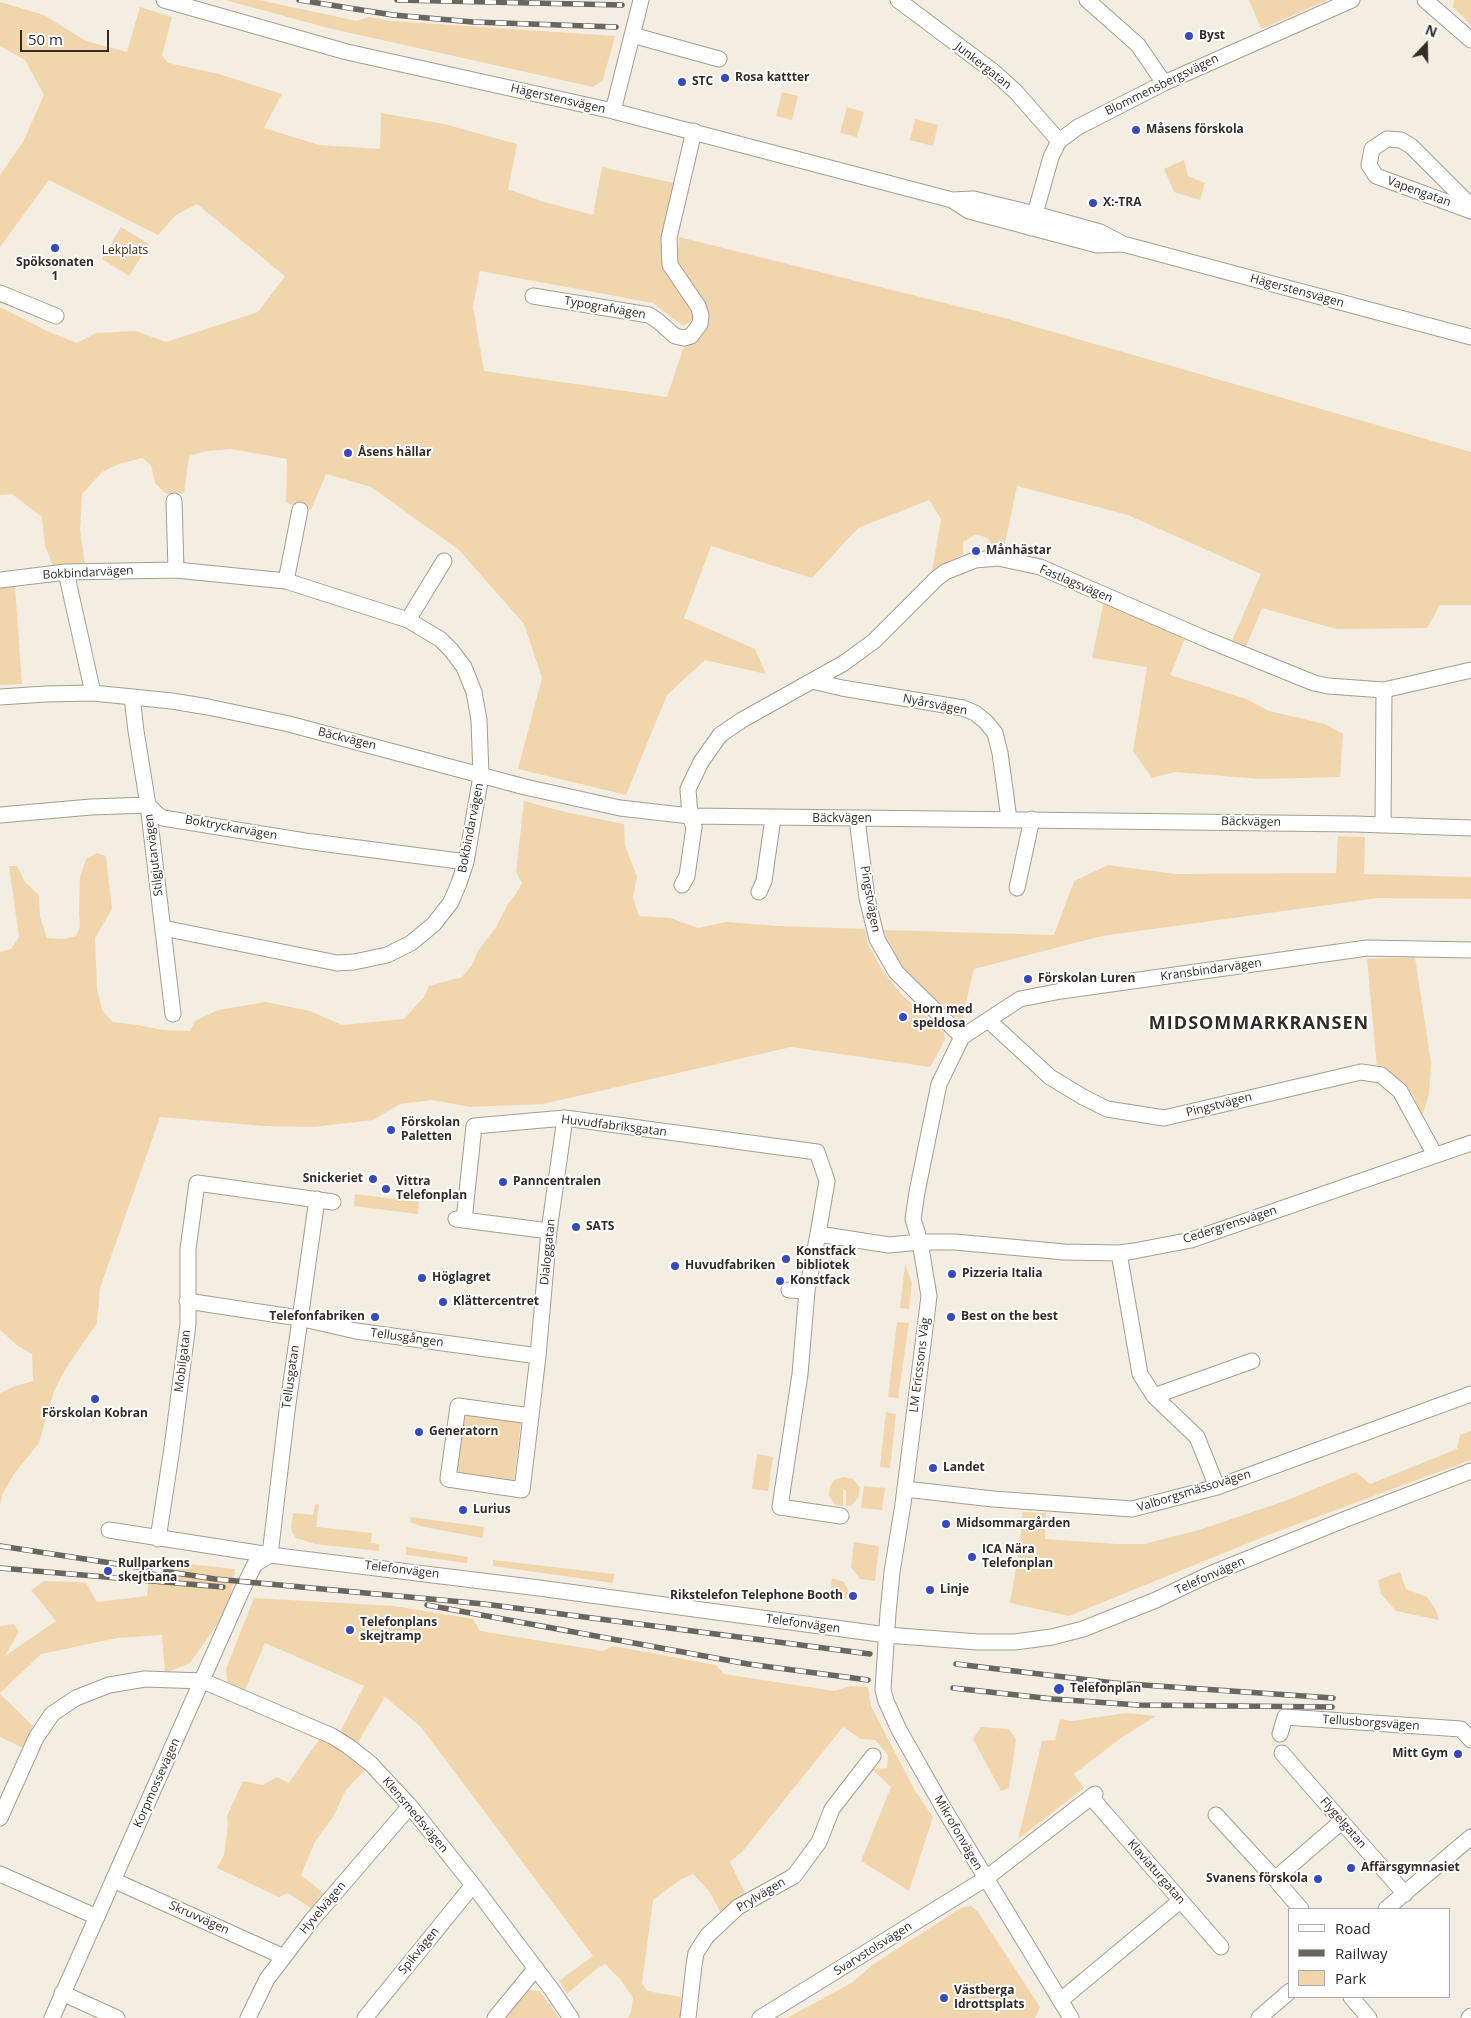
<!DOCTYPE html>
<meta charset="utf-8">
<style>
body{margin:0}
#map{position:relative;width:1471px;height:2018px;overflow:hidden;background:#f4ede2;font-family:"Open Sans",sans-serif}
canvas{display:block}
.legend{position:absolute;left:1288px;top:1908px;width:162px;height:90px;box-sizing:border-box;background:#fff;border:1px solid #acaba9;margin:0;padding:6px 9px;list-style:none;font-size:15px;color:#302d29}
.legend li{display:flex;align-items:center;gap:10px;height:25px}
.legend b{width:25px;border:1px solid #acaba9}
.north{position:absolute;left:1401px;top:20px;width:50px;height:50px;-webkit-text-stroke:4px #fff;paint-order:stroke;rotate:21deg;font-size:14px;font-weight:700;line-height:20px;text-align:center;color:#302d29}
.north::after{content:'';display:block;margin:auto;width:18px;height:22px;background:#302d29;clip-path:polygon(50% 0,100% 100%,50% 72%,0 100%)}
.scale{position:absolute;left:20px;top:30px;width:89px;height:22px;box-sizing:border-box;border:2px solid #302d29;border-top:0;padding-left:6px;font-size:15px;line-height:18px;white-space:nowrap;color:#302d29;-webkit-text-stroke:4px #fff;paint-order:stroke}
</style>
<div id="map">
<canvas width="1471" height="2018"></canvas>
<ul class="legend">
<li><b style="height:6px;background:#fff"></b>Road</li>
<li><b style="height:6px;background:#69655f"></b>Railway</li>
<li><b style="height:14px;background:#f1d6ad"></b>Park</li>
</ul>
<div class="north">N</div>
<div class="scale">50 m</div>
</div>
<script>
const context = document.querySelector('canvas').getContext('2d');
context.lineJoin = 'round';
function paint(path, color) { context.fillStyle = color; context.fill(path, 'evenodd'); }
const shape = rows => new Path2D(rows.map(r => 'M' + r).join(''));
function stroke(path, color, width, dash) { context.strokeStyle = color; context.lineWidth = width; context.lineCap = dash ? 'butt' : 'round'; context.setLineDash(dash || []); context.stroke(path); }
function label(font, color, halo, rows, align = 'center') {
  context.font = font + ' "Open Sans",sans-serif'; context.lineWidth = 4; context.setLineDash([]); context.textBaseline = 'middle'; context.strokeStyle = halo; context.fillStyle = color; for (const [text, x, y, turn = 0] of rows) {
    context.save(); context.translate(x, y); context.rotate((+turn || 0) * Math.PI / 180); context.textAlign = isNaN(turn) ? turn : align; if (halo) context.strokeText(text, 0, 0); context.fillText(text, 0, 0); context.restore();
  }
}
const green = shape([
 [225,0,259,0,357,21,369,17,392,21,615,36,603,80,593,87,328,28],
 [1249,0,1328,0,1261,29],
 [1454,0,1471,0,1471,25,1453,7],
 [0,2,44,15,86,41,127,52,140,7,172,17,162,55,168,63,219,74,282,94,264,128,319,145,380,149,381,113,444,124,517,144,508,189,541,201,593,215,602,167,674,183,664,233,695,313,691,321,683,326,653,303,480,271,473,307,484,371,667,397,683,349,696,339,704,328,677,262,679,237,1001,317,1471,452,1471,605,1440,605,1427,628,1336,629,1262,608,1246,647,1231,643,1261,574,1128,515,1017,486,1004,548,992,548,989,539,982,536,975,535,963,542,963,554,932,571,941,519,929,500,858,528,812,578,711,546,684,618,755,649,766,674,705,660,667,695,626,795,518,769,542,678,524,624,459,550,371,487,326,474,311,510,286,503,287,459,231,449,207,451,189,456,184,493,166,494,155,483,151,465,142,458,119,464,102,472,82,494,80,530,85,565,53,566,45,546,42,517,12,494,0,495,0,307,49,332,77,343,96,333,136,331,166,342,258,312,285,276,197,204,176,215,158,235,49,180,0,247,0,175,23,142,44,95,25,60,0,46],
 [782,92,798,96,792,120,776,116],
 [847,107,864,112,857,137,840,133],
 [915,119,938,125,933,146,910,140],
 [1184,160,1188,176,1205,183,1200,200,1174,192,1164,169],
 [121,227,149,244,129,276,102,259],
 [15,587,22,684,0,685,0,588],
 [1104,601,1185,639,1170,675,1246,699,1269,711,1325,724,1343,734,1340,777,1260,779,1175,772,1152,778,1133,751,1147,667,1092,658],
 [524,801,565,812,624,824,625,845,637,877,633,898,639,916,670,918,698,928,726,922,779,926,865,929,868,944,881,968,899,992,944,1033,945,1040,930,1067,791,1047,543,1104,470,1107,432,1100,400,1104,373,1120,313,1127,264,1126,160,1117,100,1288,97,1323,66,1368,54,1391,39,1443,14,1474,2,1495,0,1505,0,1393,13,1387,33,1381,32,1354,18,1346,0,1330,0,952,11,949,19,937,9,866,17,866,25,882,39,895,40,917,47,938,63,939,76,936,80,927,79,910,80,877,86,859,96,853,106,856,112,909,95,938,97,989,102,1010,113,1022,138,1025,163,1030,190,1031,195,1021,218,1010,266,1002,310,1011,342,1025,404,1019,424,997,429,986,462,977,472,965,478,951,496,927,508,904,517,892,522,883,516,872],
 [1338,836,1365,837,1364,874,1471,877,1471,899,1378,898,1102,936,974,969,962,1020,948,1012,914,982,902,967,883,930,1054,935,1074,881,1108,865,1176,874,1336,873],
 [1415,957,1431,1063,1429,1095,1422,1116,1414,1097,1403,1083,1377,1068,1367,959],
 [355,1194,419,1202,418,1214,354,1206],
 [905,1264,912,1283,909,1309,900,1308],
 [897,1322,909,1323,898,1398,888,1397],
 [886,1412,896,1414,890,1468,880,1467],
 [460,1414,521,1422,514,1480,453,1472],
 [1471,1431,1471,1460,1268,1535,1069,1616,1010,1603,1020,1545,1022,1512,1046,1513,1045,1539,1117,1544,1144,1544,1199,1530,1285,1501,1356,1472,1370,1484,1457,1449,1460,1435],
 [757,1454,773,1457,768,1491,752,1489],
 [843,1477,853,1479,860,1488,858,1498,851,1506,846,1506,846,1490,843,1490,843,1506,835,1505,829,1496,830,1486,834,1480],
 [864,1486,885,1488,882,1510,861,1508],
 [315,1504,319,1505,316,1527,372,1533,371,1543,379,1544,379,1551,315,1544,296,1538,291,1530,293,1513,313,1515],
 [411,1517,484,1527,483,1538,424,1527,410,1522],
 [854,1542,879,1546,875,1581,860,1579,851,1567],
 [406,1547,425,1550,468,1557,467,1563,406,1555],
 [151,1560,235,1569,229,1608,190,1663,165,1673,162,1635,117,1638,41,1654,0,1693,0,1626,14,1624,19,1632,5,1656,56,1621,31,1590,44,1581,74,1582,86,1583,97,1602,147,1596],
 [493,1560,614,1574,613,1583,493,1566],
 [1400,1572,1406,1589,1427,1597,1436,1610,1439,1620,1396,1611,1381,1594,1378,1580],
 [832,1578,844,1582,849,1592,848,1599,830,1596],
 [254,1598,394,1606,473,1619,480,1631,603,1651,613,1646,716,1665,724,1674,834,1691,851,1686,868,1687,871,1706,914,1789,933,1817,909,1891,861,1861,891,1787,872,1769,887,1768,888,1755,875,1740,861,1739,843,1727,742,1852,730,1862,747,1897,721,1913,709,1891,693,1874,680,1880,653,1900,642,1983,647,1991,681,1997,680,2018,628,2018,631,2012,633,1998,620,1979,605,1964,595,1970,567,1994,559,1981,593,1956,420,1726,385,1697,358,1742,340,1732,364,1686,265,1643,245,1690,227,1682,226,1669],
 [0,1694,33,1726,23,1748,0,1737],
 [1126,1713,1156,1716,1121,1738,1074,1774,1084,1788,1018,1839,1042,1741,1055,1740,1060,1719,1072,1721],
 [981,1727,1009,1729,1016,1739,1009,1788,1001,1791,973,1739],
 [320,1738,341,1751,366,1769,346,1790,333,1817,315,1842,301,1875,326,1895,314,1910,288,1893,279,1897,217,1868,224,1855,228,1825,227,1816,243,1781,263,1785,277,1777,289,1783],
 [971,1906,978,1912,1040,2007,1035,2018,787,2018,853,1982,872,1965,961,1908],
 [529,1990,540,1991,559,2018,504,2018]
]);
const minor = shape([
 [164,0,347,52,613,111,952,200,974,199,1035,214,1100,232,1123,244,1471,337],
 [898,0,994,72,1016,92,1059,141],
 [1087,0,1138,45,1164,83],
 [1425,0,1471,40],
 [632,35,719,59],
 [613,111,641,0],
 [952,200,969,211,1097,245,1122,244],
 [1471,206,1411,146,1401,140,1387,139,1372,149,1369,165,1376,176,1471,211],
 [1031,228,1051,157,1059,141,1078,127,1164,83,1352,0],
 [0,293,56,316],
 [533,296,649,315,658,321,675,336,684,338,691,336,700,324,701,315,698,306,670,265,669,238,694,131],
 [174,501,176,570],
 [66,572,93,693],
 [0,580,66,572,176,570,286,581,408,620,440,639,451,650,464,667,474,692,479,720,481,776,466,862,459,883,451,902,434,924,411,943,387,955,354,962,337,963,163,928],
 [286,581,300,510],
 [408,620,444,561],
 [812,681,842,688,963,708,975,713,986,722,995,733,1000,753,1009,819],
 [0,697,45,694,93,693,172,701,208,707,289,724,525,787,620,808,690,816,1355,824,1471,828],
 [132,697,136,731,148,805,173,1014],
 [0,815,91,807,148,805,157,814,163,818,305,841,466,862],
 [857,819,867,898,877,939,896,972,962,1037],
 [1383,825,1384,690],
 [682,885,687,876,694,827,690,816,688,789,701,762,720,735,742,720,844,663,874,641,936,579,945,572,975,560,998,558,1040,567,1208,640,1314,683,1328,686,1384,690,1471,670],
 [1017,888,1032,819],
 [759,892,764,881,773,818],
 [988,1020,1050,1077,1083,1097,1107,1109,1164,1118,1361,1072,1381,1075,1400,1091,1435,1155],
 [456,1219,549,1231],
 [464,1220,474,1126,565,1118,817,1152,827,1181,818,1234,807,1291,789,1290],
 [818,1234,889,1245,920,1242,955,1242,1065,1252,1119,1253,1134,1251,1191,1240,1471,1143],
 [1119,1253,1140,1374,1154,1396,1197,1437,1217,1487],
 [807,1291,800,1374,780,1507,841,1516],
 [187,1301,299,1318,356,1331,538,1356],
 [1154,1396,1252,1361],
 [531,1416,458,1406,448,1479,522,1490,531,1416,538,1356,549,1231,565,1118],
 [905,1489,993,1499,1132,1509,1217,1487,1471,1394],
 [109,1530,270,1555,539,1588,887,1635,978,1642,1015,1642,1052,1637,1083,1629,1156,1600,1208,1575,1346,1519,1471,1471],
 [158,1539,172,1448,188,1324,188,1249,197,1183,333,1202],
 [270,1555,287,1411,317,1199],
 [1280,1734,1285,1717,1461,1729,1471,1740],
 [1282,1753,1405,1894],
 [1091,1797,1221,1947],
 [1216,1815,1275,1879],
 [0,1818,36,1738,52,1714,76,1698,109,1685,145,1679,203,1681,332,1736,348,1746,371,1764,410,1806,473,1885,552,1990,571,2018],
 [0,1874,97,1917],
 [113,1880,284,1957],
 [1301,1909,1275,1879,1341,1822],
 [1386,1909,1471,1837],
 [62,1993,117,2018],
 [1351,1997,1369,2018],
 [1061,2000,1180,1901],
 [52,2018,242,1590,255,1564,270,1555],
 [248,2018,267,1979,312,1920,410,1806],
 [365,2018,473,1885],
 [495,2018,536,1968],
 [688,2018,694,1965,696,1953,707,1936,738,1907,794,1876,819,1842,832,1809,873,1756],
 [760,2018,985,1879,1095,1794],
 [1071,2018,944,1809,899,1730,886,1701,883,1690,888,1613,892,1572,903,1504,929,1296,920,1242,913,1219,917,1192,939,1084,962,1037,1020,999,1061,991,1367,948,1471,950],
 [1259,2018,1290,1991],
 [1469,2018,1471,2016]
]);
const rail = shape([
 [299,0,393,15,473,22,616,27],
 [397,0,622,5],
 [0,1546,215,1579,484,1604,870,1654],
 [0,1568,223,1587],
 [427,1605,748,1664,868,1680],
 [956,1664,1114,1683,1333,1698],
 [953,1688,1053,1699,1138,1705,1332,1707]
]);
const markers = [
 [1189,36,5,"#3749bc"],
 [725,78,5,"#3749bc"],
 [682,82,5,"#3749bc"],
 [1136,130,5,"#3749bc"],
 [1093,203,5,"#3749bc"],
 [55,248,5,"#3749bc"],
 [348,453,5,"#3749bc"],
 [976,551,5,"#3749bc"],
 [1028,979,5,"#3749bc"],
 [903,1017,5,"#3749bc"],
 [391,1130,5,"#3749bc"],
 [373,1179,5,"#3749bc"],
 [503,1182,5,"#3749bc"],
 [386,1189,5,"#3749bc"],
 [576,1227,5,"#3749bc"],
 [786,1259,5,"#3749bc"],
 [675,1266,5,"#3749bc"],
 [952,1274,5,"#3749bc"],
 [422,1278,5,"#3749bc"],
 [780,1281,5,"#3749bc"],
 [443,1302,5,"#3749bc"],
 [375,1317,5,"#3749bc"],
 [951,1317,5,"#3749bc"],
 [95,1399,5,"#3749bc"],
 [419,1432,5,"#3749bc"],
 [933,1468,5,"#3749bc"],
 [463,1510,5,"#3749bc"],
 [946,1524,5,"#3749bc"],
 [972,1557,5,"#3749bc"],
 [108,1571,5,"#3749bc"],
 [930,1590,5,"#3749bc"],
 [853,1596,5,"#3749bc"],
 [350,1630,5,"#3749bc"],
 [1059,1689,6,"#3749bc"],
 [1458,1754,5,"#3749bc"],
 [1351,1868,5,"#3749bc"],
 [1318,1879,5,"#3749bc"],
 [944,1998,5,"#3749bc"]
];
const poiNames = [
 ["Byst",1199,36],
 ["Rosa kattter",735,78],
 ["STC",692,82],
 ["Måsens förskola",1146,130],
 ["X:-TRA",1103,203],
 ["Spöksonaten",55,263,"center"],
 ["1",55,277,"center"],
 ["Åsens hällar",358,453],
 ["Månhästar",986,551],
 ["Förskolan Luren",1038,979],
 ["Horn med",913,1010],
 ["speldosa",913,1024],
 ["Förskolan",401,1123],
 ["Paletten",401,1137],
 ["Snickeriet",363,1179,"right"],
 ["Vittra",396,1182],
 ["Telefonplan",396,1196],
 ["Panncentralen",513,1182],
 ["SATS",586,1227],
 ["Konstfack",796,1252],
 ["bibliotek",796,1266],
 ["Huvudfabriken",685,1266],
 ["Pizzeria Italia",962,1274],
 ["Höglagret",432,1278],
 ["Konstfack",790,1281],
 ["Klättercentret",453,1302],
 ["Telefonfabriken",365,1317,"right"],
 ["Best on the best",961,1317],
 ["Förskolan Kobran",95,1414,"center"],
 ["Generatorn",429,1432],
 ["Landet",943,1468],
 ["Lurius",473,1510],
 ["Midsommargården",956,1524],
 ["ICA Nära",982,1550],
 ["Telefonplan",982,1564],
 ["Rullparkens",118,1564],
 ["skejtbana",118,1578],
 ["Linje",940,1590],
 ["Rikstelefon Telephone Booth",843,1596,"right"],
 ["Telefonplans",360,1623],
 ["skejtramp",360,1637],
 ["Telefonplan",1070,1689],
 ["Mitt Gym",1448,1754,"right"],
 ["Affärsgymnasiet",1361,1868],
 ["Svanens förskola",1308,1879,"right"],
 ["Västberga",954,1991],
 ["Idrottsplats",954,2005]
];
const streetNames = [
 ["Junkergatan",983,66,38],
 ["Blommensbergsvägen",1162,85,-26],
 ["Hägerstensvägen",558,99,13],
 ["Vapengatan",1419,192,20],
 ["Hägerstensvägen",1297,291,15],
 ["Typografvägen",605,308,10],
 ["Bokbindarvägen",88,573,-3],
 ["Fastlagsvägen",1076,584,23],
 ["Nyårsvägen",935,705,11],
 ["Bäckvägen",347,739,14],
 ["Bäckvägen",842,819],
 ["Bäckvägen",1251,822,1],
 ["Boktryckarvägen",231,828,10],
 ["Bokbindarvägen",471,828,-79],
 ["Stilgjutarvägen",154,855,-97],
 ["Pingstvägen",870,899,80],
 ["Kransbindarvägen",1211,970,-8],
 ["Pingstvägen",1219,1105,-14],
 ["Huvudfabriksgatan",614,1126,7],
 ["Cedergrensvägen",1230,1225,-18],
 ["Dialoggatan",548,1252,-84],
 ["Tellusgången",407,1338,8],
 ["Mobilgatan",183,1361,-83],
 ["LM Ericssons Väg",920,1365,-83],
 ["Tellusgatan",291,1377,-82],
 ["Valborgsmässovägen",1194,1491,-17],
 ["Telefonvägen",402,1570,7],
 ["Telefonvägen",1210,1576,-24],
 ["Telefonvägen",803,1624,8],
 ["Tellusborgsvägen",1371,1723,4],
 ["Korpmossevägen",157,1783,-66],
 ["Klensmedsvägen",415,1815,50],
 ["Flygelgatan",1343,1823,49],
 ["Mikrofonvägen",958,1833,60],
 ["Klaviaturgatan",1156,1872,49],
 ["Prylvägen",761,1895,-31],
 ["Hyvelvägen",323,1908,-50],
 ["Skruvvägen",199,1918,24],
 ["Svarvstolsvägen",873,1949,-32],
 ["Spikvägen",419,1951,-51]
];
const parkNames = [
 ["Lekplats",125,251]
];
const districtNames = [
 ["MIDSOMMARKRANSEN",1259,1024]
];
paint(green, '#f1d6ad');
stroke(minor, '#a49d93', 17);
stroke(minor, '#fff', 15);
stroke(rail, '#69655f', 5.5);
stroke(rail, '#fff', 4, [11]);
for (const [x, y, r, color] of markers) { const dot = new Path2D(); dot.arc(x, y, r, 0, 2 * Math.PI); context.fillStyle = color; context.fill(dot); stroke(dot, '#fff', 2); }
label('bold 12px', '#302d29', '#fff', poiNames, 'left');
label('12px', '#302d29', '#fff', streetNames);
label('12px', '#3a2602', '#fff', parkNames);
context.letterSpacing = '1px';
label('bold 18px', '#302d29', '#fff', districtNames);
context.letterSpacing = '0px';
</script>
